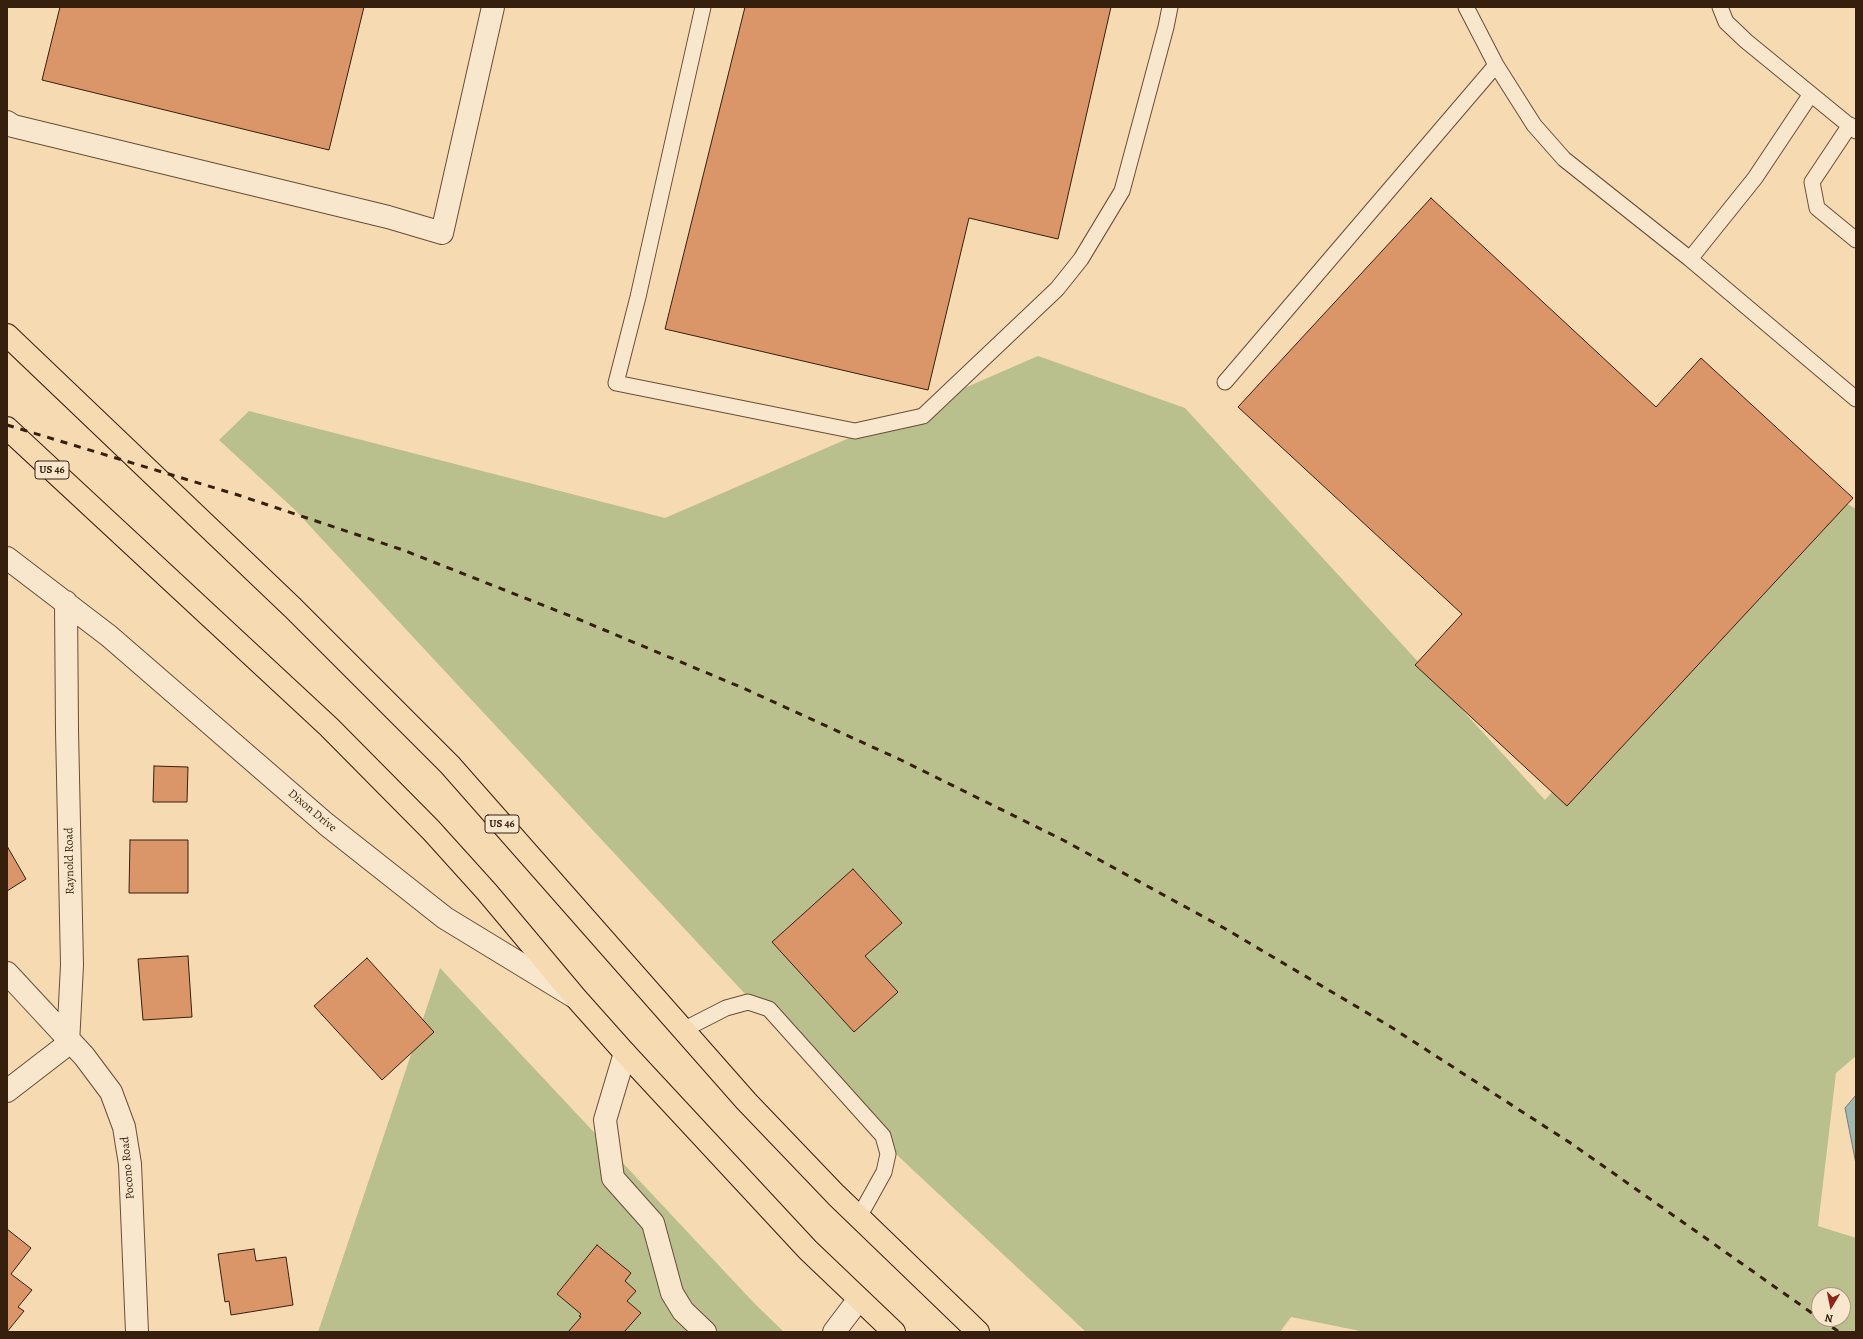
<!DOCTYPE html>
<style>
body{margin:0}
#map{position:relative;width:1863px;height:1339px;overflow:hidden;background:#f6dab2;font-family:Alegreya,serif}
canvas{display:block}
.frame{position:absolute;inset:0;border:8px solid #371f0e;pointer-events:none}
.north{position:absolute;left:1811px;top:1287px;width:40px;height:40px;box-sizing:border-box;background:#f9e7cd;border:1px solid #ab9781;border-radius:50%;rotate:190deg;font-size:11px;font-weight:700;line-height:16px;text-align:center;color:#371f0e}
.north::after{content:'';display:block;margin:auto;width:14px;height:18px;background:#8f2418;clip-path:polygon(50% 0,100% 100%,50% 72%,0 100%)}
</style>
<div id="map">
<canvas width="1863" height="1339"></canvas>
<div class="frame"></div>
<div class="north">N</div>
</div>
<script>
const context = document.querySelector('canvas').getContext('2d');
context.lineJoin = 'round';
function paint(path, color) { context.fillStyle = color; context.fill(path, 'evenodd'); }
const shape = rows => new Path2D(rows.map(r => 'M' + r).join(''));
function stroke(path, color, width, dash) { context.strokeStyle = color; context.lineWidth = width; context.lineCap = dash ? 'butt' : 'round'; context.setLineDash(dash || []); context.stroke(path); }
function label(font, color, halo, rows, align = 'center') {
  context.font = font + ' Alegreya,serif'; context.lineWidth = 3.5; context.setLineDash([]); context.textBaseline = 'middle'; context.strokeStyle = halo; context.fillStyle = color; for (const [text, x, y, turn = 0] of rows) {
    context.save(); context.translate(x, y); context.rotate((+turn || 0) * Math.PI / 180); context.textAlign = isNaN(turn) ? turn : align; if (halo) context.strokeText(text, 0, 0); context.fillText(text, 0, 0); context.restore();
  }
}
const green = shape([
 [1038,356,1185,408,1545,800,1820,488,1856,509,1856,1056,1836,1073,1818,1226,1856,1238,1856,1332,1365,1332,1291,1317,1280,1332,1086,1332,881,1140,294,509,219,440,249,411,665,518],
 [1819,1295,1843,1295,1843,1319,1819,1319],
 [440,968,755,1304,784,1332,318,1332]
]);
const water = shape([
 [1856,1095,1856,1164,1845,1108,1856,1095]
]);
const building = shape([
 [60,7,364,7,329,150,42,80,60,7],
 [745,7,1111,7,1058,239,969,218,928,390,665,329,745,7],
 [1431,198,1656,407,1701,358,1853,498,1567,806,1415,665,1462,614,1238,407,1431,198],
 [154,766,188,767,187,802,153,802,154,766],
 [130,840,188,840,188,893,129,893,130,840],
 [7,846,26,879,7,891,7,846],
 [853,869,902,923,865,956,898,992,854,1032,772,942,853,869],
 [188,956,192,1017,143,1020,138,959,188,956],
 [367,958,434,1032,382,1080,314,1006,367,958],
 [7,1229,31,1248,11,1274,32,1290,18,1307,24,1311,7,1332,7,1229],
 [597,1245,631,1273,625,1281,636,1291,627,1301,641,1313,624,1332,568,1332,581,1317,579,1316,581,1314,557,1294,597,1245],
 [254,1249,256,1261,286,1257,293,1305,231,1315,229,1301,225,1302,218,1254,254,1249]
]);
const lane = shape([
 [703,7,638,297,616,383,855,431,923,416,1057,289,1081,259,1122,191,1166,27,1170,7],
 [1466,7,1496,65,1534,125,1564,159,1690,259],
 [1720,7,1726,22,1746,41,1856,131],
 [1811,94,1755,178,1690,259,1856,399],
 [1850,125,1812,182,1817,208,1856,240],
 [1225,382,1496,65],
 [683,1030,726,1008,748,1002,769,1009,883,1136,888,1154,884,1172,859,1217]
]);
const street = shape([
 [7,122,13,126,388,217,442,233,493,7],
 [7,558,109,636,326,824,445,918,573,996],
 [7,973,84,1056,111,1092,124,1127,130,1164,137,1332],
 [625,1053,605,1120,613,1178,653,1223,672,1293,683,1311,705,1332],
 [7,1091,68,1044,72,965,67,730,66,602],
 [834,1332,859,1299]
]);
const highway = shape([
 [7,335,293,608,450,765,746,1101,836,1195,978,1332],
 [7,428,329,727,431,830,487,892,576,998,625,1053,808,1250,894,1332]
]);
const rail = shape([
 [7,425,238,495,403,550,578,619,743,688,901,760,1063,840,1224,928,1391,1027,1572,1144,1819,1318],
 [1821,1319,1839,1332]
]);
const shields = [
 [52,470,34],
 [502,824,34]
];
const shieldNames = [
 ["US 46",52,470],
 ["US 46",502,824]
];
const streetNames = [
 ["Dixon Drive",312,811,40],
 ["Raynold Road",70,861,-91],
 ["Pocono Road",128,1168,-95]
];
paint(green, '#b9c08e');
paint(water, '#9dbab2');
stroke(water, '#747c70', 1);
paint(building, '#da9669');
stroke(building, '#371f0e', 1);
stroke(lane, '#674e37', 17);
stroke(street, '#674e37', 24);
stroke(highway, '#371f0e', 24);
stroke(lane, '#f9e7cd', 15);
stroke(street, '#f9e7cd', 22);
stroke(highway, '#f6dab2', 22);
stroke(rail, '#371f0e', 3, [7, 7]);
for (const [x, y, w] of shields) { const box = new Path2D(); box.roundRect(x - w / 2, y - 9, w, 18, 3); context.fillStyle = '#f9e7cd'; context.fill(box); stroke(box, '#371f0e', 1); }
label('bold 11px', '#371f0e', null, shieldNames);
label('12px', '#371f0e', '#f9e7cd', streetNames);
</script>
